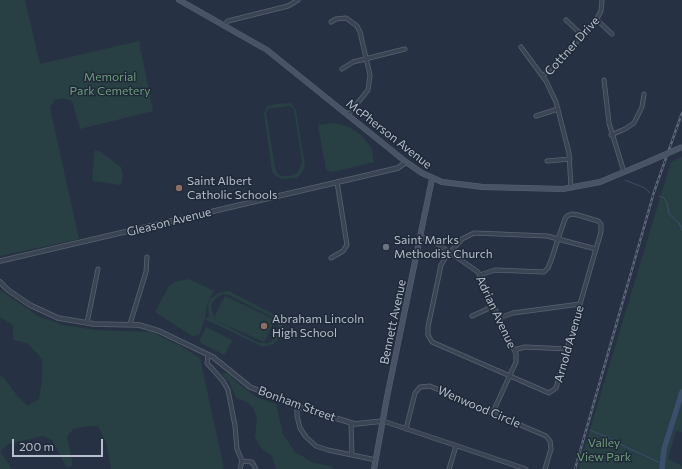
<!DOCTYPE html>
<style>
body{margin:0}
#map{position:relative;width:682px;height:469px;overflow:hidden;background:#263243;font-family:Commissioner,sans-serif}
canvas{display:block}
.scale{position:absolute;left:12px;top:439px;width:91px;height:18px;box-sizing:border-box;border:2px solid #b7bfcc;border-top:0;padding-left:5px;font-size:12px;line-height:14px;white-space:nowrap;color:#b7bfcc;-webkit-text-stroke:3px #1f2938;paint-order:stroke}
</style>
<div id="map">
<canvas width="682" height="469"></canvas>
<div class="scale">200 m</div>
</div>
<script>
const context = document.querySelector('canvas').getContext('2d');
context.lineJoin = 'round';
function paint(path, color) { context.fillStyle = color; context.fill(path, 'evenodd'); }
const shape = rows => new Path2D(rows.map(r => 'M' + r).join(''));
function stroke(path, color, width, dash) { context.strokeStyle = color; context.lineWidth = width; context.lineCap = dash ? 'butt' : 'round'; context.setLineDash(dash || []); context.stroke(path); }
function label(font, color, halo, rows, align = 'center') {
  context.font = font + ' Commissioner,sans-serif'; context.lineWidth = 3; context.setLineDash([]); context.textBaseline = 'middle'; context.strokeStyle = halo; context.fillStyle = color; for (const [text, x, y, turn = 0] of rows) {
    context.save(); context.translate(x, y); context.rotate((+turn || 0) * Math.PI / 180); context.textAlign = isNaN(turn) ? turn : align; if (halo) context.strokeText(text, 0, 0); context.fillText(text, 0, 0); context.restore();
  }
}
const green = shape([
 [0,0,25,0,40,64,139,41,153,111,80,129,72,101,63,98,54,100,50,108,79,239,0,256],
 [291,103,296,110,305,166,301,174,296,178,282,179,277,177,272,172,264,114,267,106,277,104],
 [288,106,293,108,295,115,302,163,297,173,291,176,281,176,277,173,275,167,266,112,268,109],
 [334,123,349,127,362,136,372,149,374,162,332,172,328,171,326,169,318,125],
 [95,150,99,151,121,167,123,175,121,185,94,181,92,179],
 [682,157,682,432,676,431,668,459,682,466,682,469,578,469,671,162],
 [189,279,214,291,207,304,205,319,209,317,208,305,210,299,219,293,229,291,277,316,282,323,282,335,273,344,263,347,205,319,199,335,192,336,155,312,169,286,175,282],
 [223,294,229,295,276,319,279,329,276,338,269,343,259,343,215,320,264,342,275,320,225,296,214,318,211,305,217,297],
 [0,290,38,316,63,325,96,330,151,332,179,345,200,358,224,469,111,469,106,442,98,426,87,426,73,429,67,437,73,465,67,468,52,440,43,436,8,444,0,451,12,469,0,469,0,375,5,379,18,397,28,406,39,399,42,380,42,359,27,343,13,340,13,325,0,317],
 [206,327,232,340,225,355,199,342],
 [221,373,228,374,241,386,258,398,276,404,283,434,295,452,314,463,331,466,334,469,276,469,272,456,261,448,255,437,257,416,251,405,236,397,229,382]
]);
const stream = shape([
 [625,180,645,188,650,193],
 [659,196,664,198,667,203,669,214,679,223,682,231],
 [590,430,607,437,628,448,663,464]
]);
const river = shape([
 [662,469,664,449,682,392]
]);
const minor = shape([
 [566,20,582,35],
 [597,20,612,34],
 [331,22,336,19,346,18,357,26,360,32,370,75,368,90,348,115],
 [224,25,228,21,288,6,298,0],
 [521,47,546,81,556,102,569,153,571,188],
 [342,69,353,62,405,49],
 [543,76,594,24,601,11,602,0],
 [604,80,609,123,624,172],
 [536,116,558,109],
 [611,135,625,129,634,123,642,107,644,94],
 [547,161,570,159],
 [421,237,432,240,478,272,516,354,516,362,493,412],
 [331,258,343,251,347,245,337,182],
 [480,275,495,270,544,272,548,268,552,258,558,239,565,219,567,216,572,214,578,215,598,221,601,224,601,232,596,249,580,304,556,388,549,393,432,342,428,335,428,327,441,265,446,257,462,239,474,233,547,236,551,237,558,239,596,249],
 [472,316,494,306],
 [499,318,513,313,580,304],
 [87,323,98,269],
 [130,324,146,272,147,257],
 [514,350,525,347,567,349],
 [208,355,207,363,223,381,228,390,235,426,237,449,242,461],
 [297,406,297,416,300,428,306,437,316,446,328,450,376,460],
 [383,421,526,469],
 [351,423,352,455],
 [406,429,415,393,420,387,430,386,546,436,550,441,551,449,545,469],
 [240,469,242,461,252,462,256,469],
 [449,469,456,446]
]);
const tertiary = shape([
 [0,261,398,168,406,162],
 [0,282,8,290,30,305,58,318,94,324,139,325,159,331,213,357,250,387,302,408,355,424,383,421]
]);
const secondary = shape([
 [179,0,267,50,406,162,422,173,442,182,483,187,563,189,600,182,648,162],
 [374,469,387,397,432,179]
]);
const rail = shape([
 [575,469,654,192,682,113]
]);
const secondaryBridge = shape([
 [648,162,682,147]
]);
const markers = [
 [179,188,4,"#8d6e63"],
 [386,247,4,"#6b7280"],
 [264,326,4,"#8d6e63"]
];
const streetNames = [
 ["Cottner Drive",572,46,-48],
 ["McPherson Avenue",389,134,38],
 ["Gleason Avenue",169,222,-14],
 ["Adrian Avenue",496,312,65],
 ["Bennett Avenue",393,322,-78],
 ["Arnold Avenue",569,344,-74],
 ["Bonham Street",297,404,20],
 ["Wenwood Circle",479,407,23]
];
const parkNames = [
 ["Memorial",110,77],
 ["Park Cemetery",110,91],
 ["Valley",604,443],
 ["View Park",604,457]
];
const poiNames = [
 ["Saint Albert",187,181],
 ["Catholic Schools",187,195],
 ["Saint Marks",394,240],
 ["Methodist Church",394,254],
 ["Abraham Lincoln",272,319],
 ["High School",272,333]
];
paint(green, '#284044');
stroke(stream, '#3b4e6c', 1);
stroke(river, '#3b4e6c', 5.5);
stroke(minor, '#586270', 5);
stroke(tertiary, '#586270', 5.5);
stroke(secondary, '#586270', 6);
stroke(minor, '#3a4452', 3.5);
stroke(tertiary, '#3a4452', 4);
stroke(secondary, '#485366', 5);
stroke(rail, '#5c6879', 2.5);
stroke(rail, '#1f2938', 1, [3]);
stroke(secondaryBridge, '#586270', 6, []);
stroke(secondaryBridge, '#485366', 5);
for (const [x, y, r, color] of markers) { const dot = new Path2D(); dot.arc(x, y, r, 0, 2 * Math.PI); context.fillStyle = color; context.fill(dot); stroke(dot, '#1f2938', 1.5); }
label('12px', '#b7bfcc', '#1f2938', streetNames);
label('12px', '#6e9e7a', '#1f2938', parkNames);
label('12px', '#b7bfcc', '#1f2938', poiNames, 'left');
</script>
